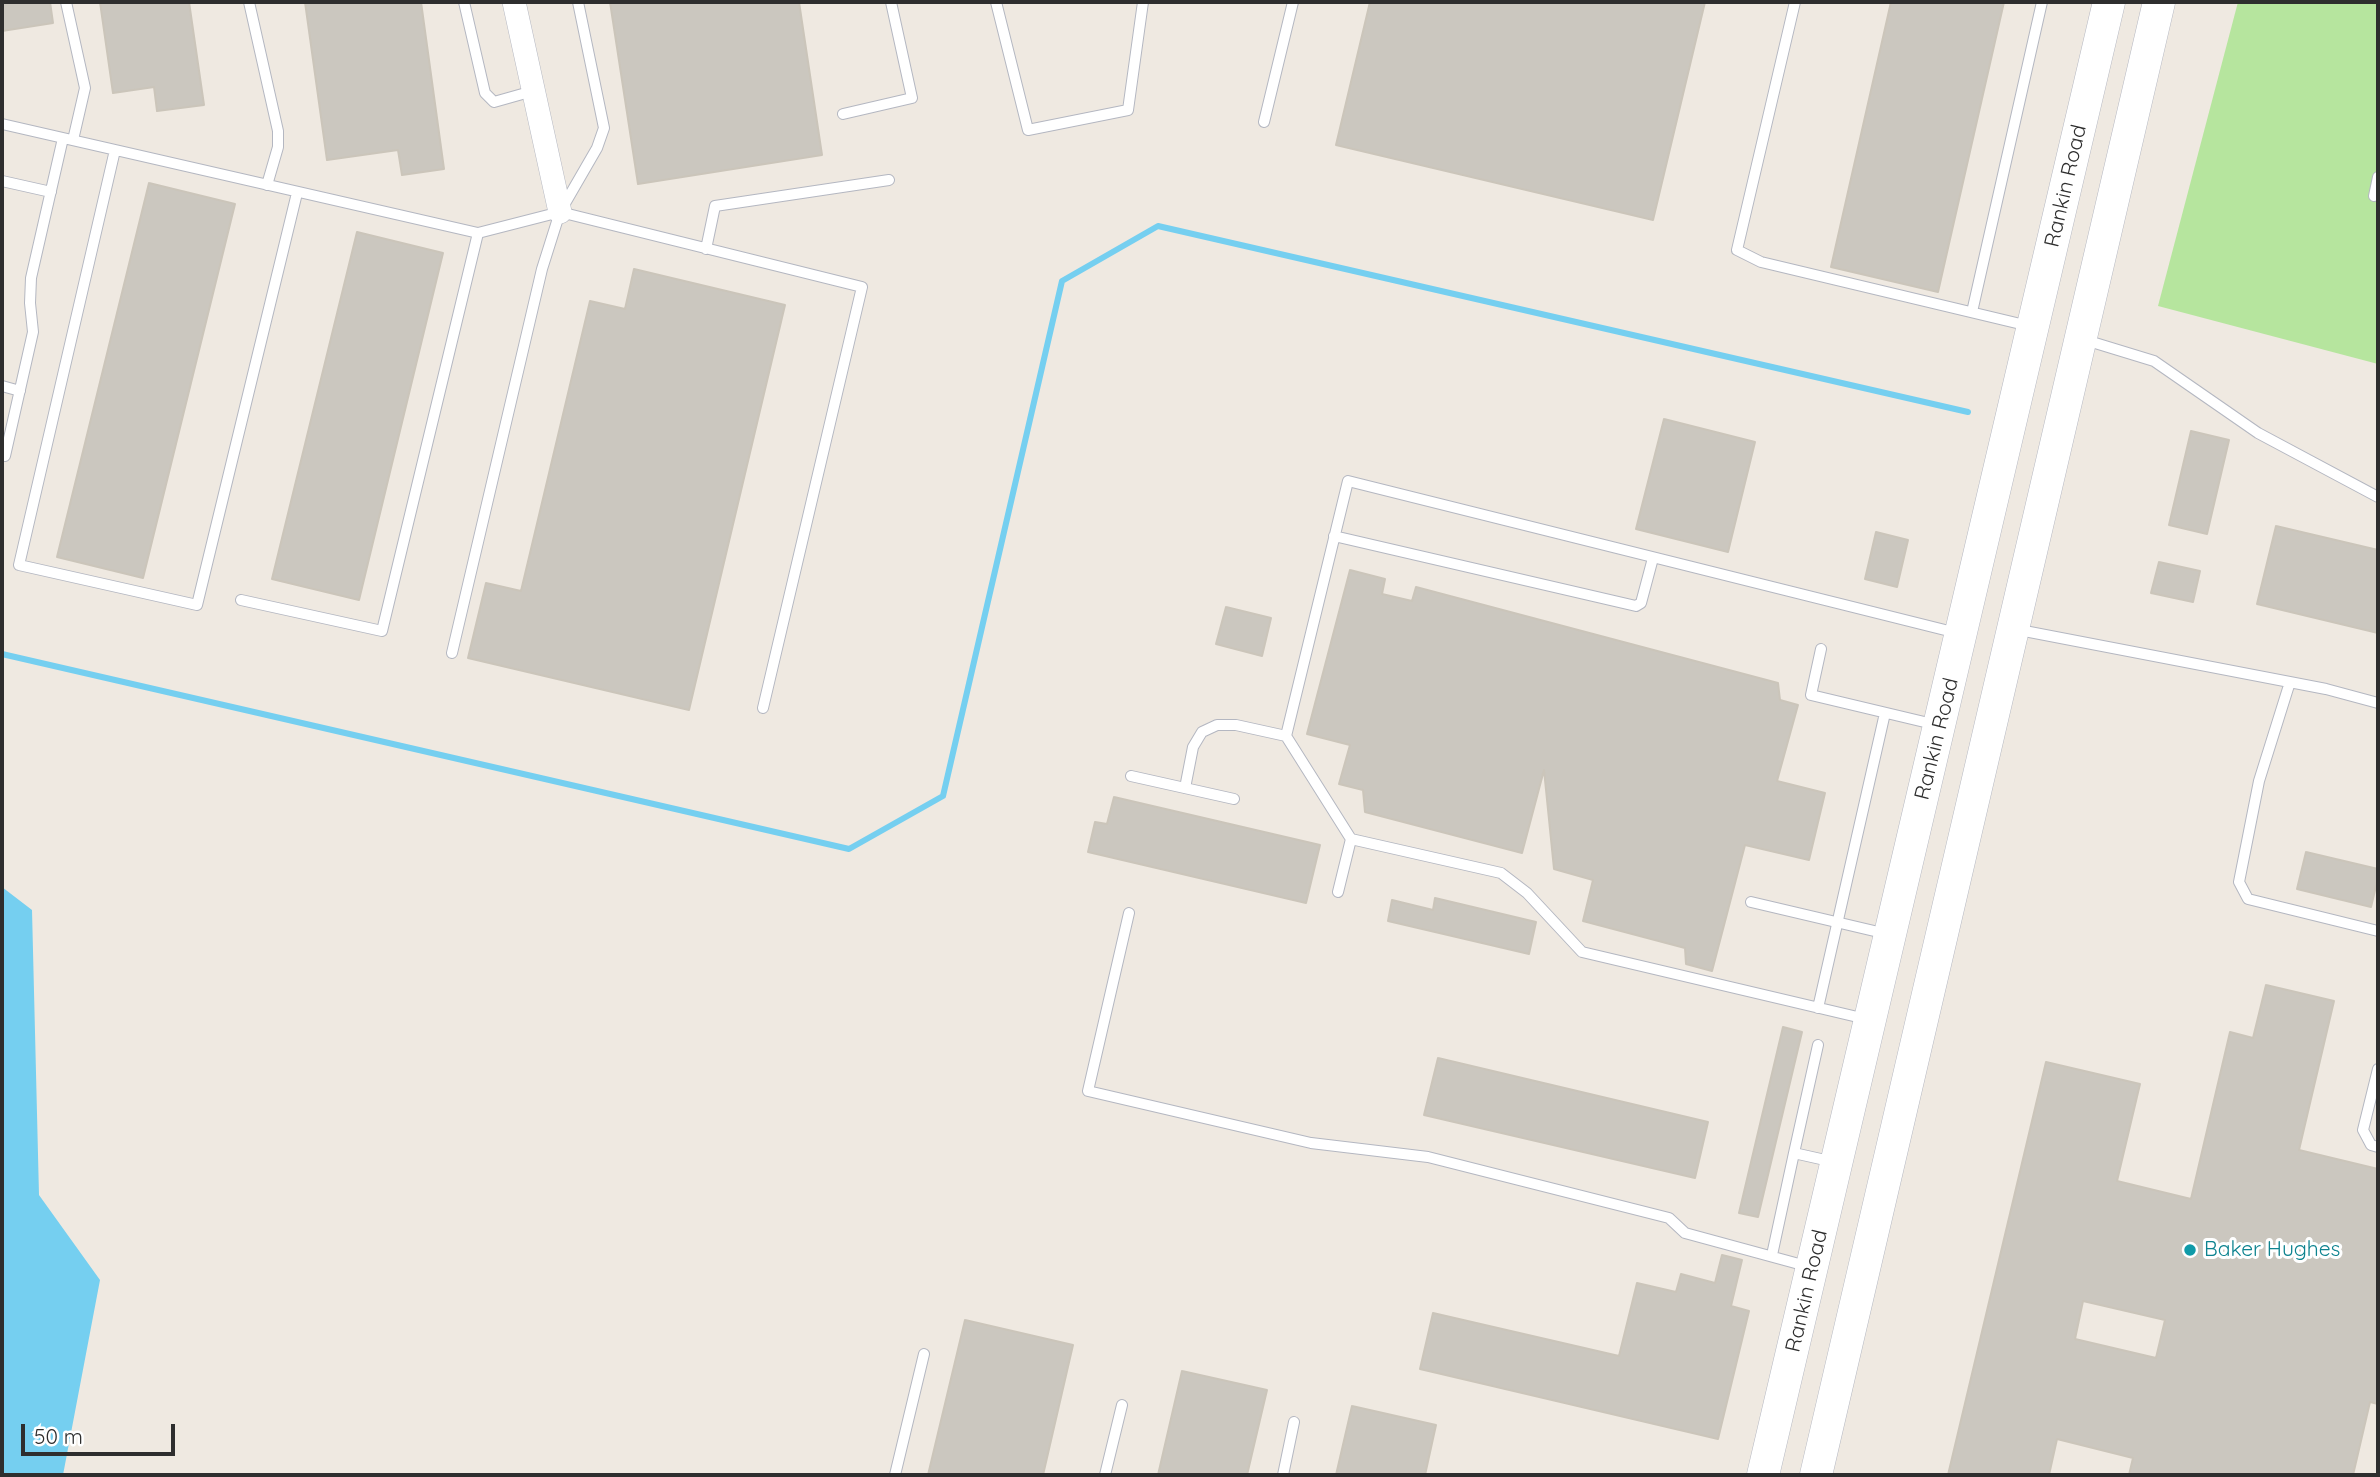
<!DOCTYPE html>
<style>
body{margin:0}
#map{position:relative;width:2380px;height:1477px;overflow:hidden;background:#efe9e1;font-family:Quicksand,sans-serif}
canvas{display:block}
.frame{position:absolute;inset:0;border:4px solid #2e2e2e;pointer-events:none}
.scale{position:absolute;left:21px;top:1424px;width:154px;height:32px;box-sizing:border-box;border:4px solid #2e2e2e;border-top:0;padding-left:9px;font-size:21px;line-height:24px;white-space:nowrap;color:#2e2e2e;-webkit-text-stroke:5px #fff;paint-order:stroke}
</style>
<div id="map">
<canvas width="2380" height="1477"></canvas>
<div class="frame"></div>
<div class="scale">50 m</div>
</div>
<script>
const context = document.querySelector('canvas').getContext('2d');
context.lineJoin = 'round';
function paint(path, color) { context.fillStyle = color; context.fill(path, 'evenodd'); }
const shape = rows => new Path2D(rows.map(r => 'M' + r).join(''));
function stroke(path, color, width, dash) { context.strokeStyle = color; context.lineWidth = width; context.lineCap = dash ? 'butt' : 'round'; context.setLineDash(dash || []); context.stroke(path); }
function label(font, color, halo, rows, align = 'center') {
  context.font = font + ' Quicksand,sans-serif'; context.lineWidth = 6; context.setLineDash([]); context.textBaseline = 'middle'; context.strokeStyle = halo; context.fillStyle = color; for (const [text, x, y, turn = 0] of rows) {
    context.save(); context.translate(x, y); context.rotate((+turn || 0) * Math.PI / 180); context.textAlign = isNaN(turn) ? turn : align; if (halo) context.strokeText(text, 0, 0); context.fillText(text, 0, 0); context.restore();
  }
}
const green = shape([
 [2238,2,2378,2,2378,364,2158,306]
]);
const water = shape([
 [2,887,32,910,39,1195,100,1280,63,1475,2,1475]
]);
const stream = shape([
 [2,654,849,849,943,796,1062,281,1158,226,1968,412]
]);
const building = shape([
 [2,2,50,2,53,23,2,31,2,2],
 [100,2,189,2,204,105,157,111,154,87,113,93,100,2],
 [305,2,421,2,444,169,402,175,398,150,327,160,305,2],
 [610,2,799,2,822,155,638,184,610,2],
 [1370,2,1705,2,1653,220,1336,145,1370,2],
 [1891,2,2004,2,1938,292,1831,267,1891,2],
 [149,183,235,204,143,578,57,557,149,183],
 [357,232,443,253,359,600,272,579,357,232],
 [634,269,785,305,689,710,468,658,486,583,521,591,590,301,625,309,634,269],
 [1664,419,1755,442,1728,552,1636,529,1664,419],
 [2191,431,2229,440,2207,534,2169,525,2191,431],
 [2276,526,2378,550,2378,633,2257,604,2276,526],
 [1876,532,1908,540,1897,587,1865,579,1876,532],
 [2159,562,2200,571,2193,602,2151,593,2159,562],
 [1350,570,1385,579,1382,594,1412,601,1416,587,1778,683,1780,700,1798,705,1777,781,1825,793,1809,860,1745,845,1712,971,1686,964,1685,948,1583,921,1593,880,1554,869,1544,770,1522,853,1365,812,1363,790,1339,784,1350,745,1307,734,1350,570],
 [1226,607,1271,618,1262,656,1216,644,1226,607],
 [1114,797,1320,845,1306,903,1088,852,1095,822,1107,824,1114,797],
 [2306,852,2378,869,2378,878,2371,907,2297,889,2306,852],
 [1435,898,1536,922,1529,954,1388,921,1392,900,1433,910,1435,898],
 [2266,985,2334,1001,2299,1150,2378,1169,2378,1404,2370,1402,2353,1475,2129,1475,2133,1458,2057,1439,2049,1475,1948,1475,2046,1062,2140,1084,2117,1181,2191,1199,2230,1032,2253,1038,2266,985],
 [2083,1301,2165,1320,2156,1358,2075,1339,2083,1301],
 [1783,1027,1802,1032,1758,1217,1739,1213,1783,1027],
 [1438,1058,1708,1122,1695,1178,1424,1115,1438,1058],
 [1722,1255,1742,1260,1731,1306,1749,1311,1718,1439,1420,1369,1433,1313,1619,1356,1637,1283,1676,1292,1681,1274,1715,1283,1722,1255],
 [965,1320,1073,1345,1043,1475,928,1475,965,1320],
 [1182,1371,1267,1390,1247,1475,1158,1475,1182,1371],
 [1352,1406,1436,1425,1425,1475,1336,1475,1352,1406]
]);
const service = shape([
 [66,2,85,88,73,140],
 [249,2,278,131,278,147,267,185],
 [464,2,485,93,494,102,533,91],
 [996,2,1028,130,1128,110,1143,2],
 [1795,2,1737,250,1761,262,2029,326],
 [843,114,912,98,891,2],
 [1264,122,1293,2],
 [2,124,478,233,560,212,862,287,763,708],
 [115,150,19,565,197,605,297,193],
 [2,181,51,192],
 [2374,196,2378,177],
 [706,249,715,206,889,180],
 [1972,312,2042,2],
 [2082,339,2154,361,2258,433,2378,497],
 [2,386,20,391],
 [5,456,33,332,30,303,31,278,63,138],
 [1334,536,1636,606,1641,603,1653,558],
 [241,600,382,631,478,233],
 [2014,629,2326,689,2378,703],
 [1821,649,1811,695,1937,725],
 [452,653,542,269,560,212,597,148,604,128,578,2],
 [2290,682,2259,781,2239,882,2248,899,2378,931],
 [1286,736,1348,481,1957,633],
 [1131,776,1234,799],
 [1185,788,1193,747,1202,732,1217,725,1236,725,1286,736,1351,839,1501,873,1527,893,1582,952,1866,1019],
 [1338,892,1351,839],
 [1751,902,1887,934],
 [1129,913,1088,1091,1311,1143,1428,1157,1669,1218,1685,1233,1810,1267],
 [1818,1008,1885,713],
 [2378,1069,2363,1130,2371,1145,2378,1147],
 [1794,1153,1818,1045],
 [1772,1255,1794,1153,1834,1162],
 [895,1475,924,1354],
 [1105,1475,1122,1405],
 [1283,1475,1294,1422]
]);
const minor = shape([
 [514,2,560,212]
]);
const secondary = shape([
 [1763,1475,2109,2],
 [1816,1475,2159,2]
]);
const markers = [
 [2190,1250,7,"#0f9aa8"]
];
const streetNames = [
 ["Rankin Road",2066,186,-77],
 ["Rankin Road",1937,739,-76],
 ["Rankin Road",1807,1291,-77]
];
const cultureNames = [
 ["Baker Hughes",2204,1250]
];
paint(green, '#b6e59e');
paint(water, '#75cff0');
stroke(stream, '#75cff0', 6);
paint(building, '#cbc7bf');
stroke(building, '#cbc5ba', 2);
stroke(service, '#b4b7c1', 12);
stroke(minor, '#b4b7c1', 24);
stroke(secondary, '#b4b7c1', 33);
stroke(service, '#fff', 10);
stroke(minor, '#fff', 23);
stroke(secondary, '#fff', 32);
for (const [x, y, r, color] of markers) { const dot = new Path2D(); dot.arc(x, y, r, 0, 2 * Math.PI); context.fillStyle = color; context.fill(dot); stroke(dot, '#fff', 2.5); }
label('21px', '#2e2e2e', '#fff', streetNames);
label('21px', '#0d838f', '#fff', cultureNames, 'left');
</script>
